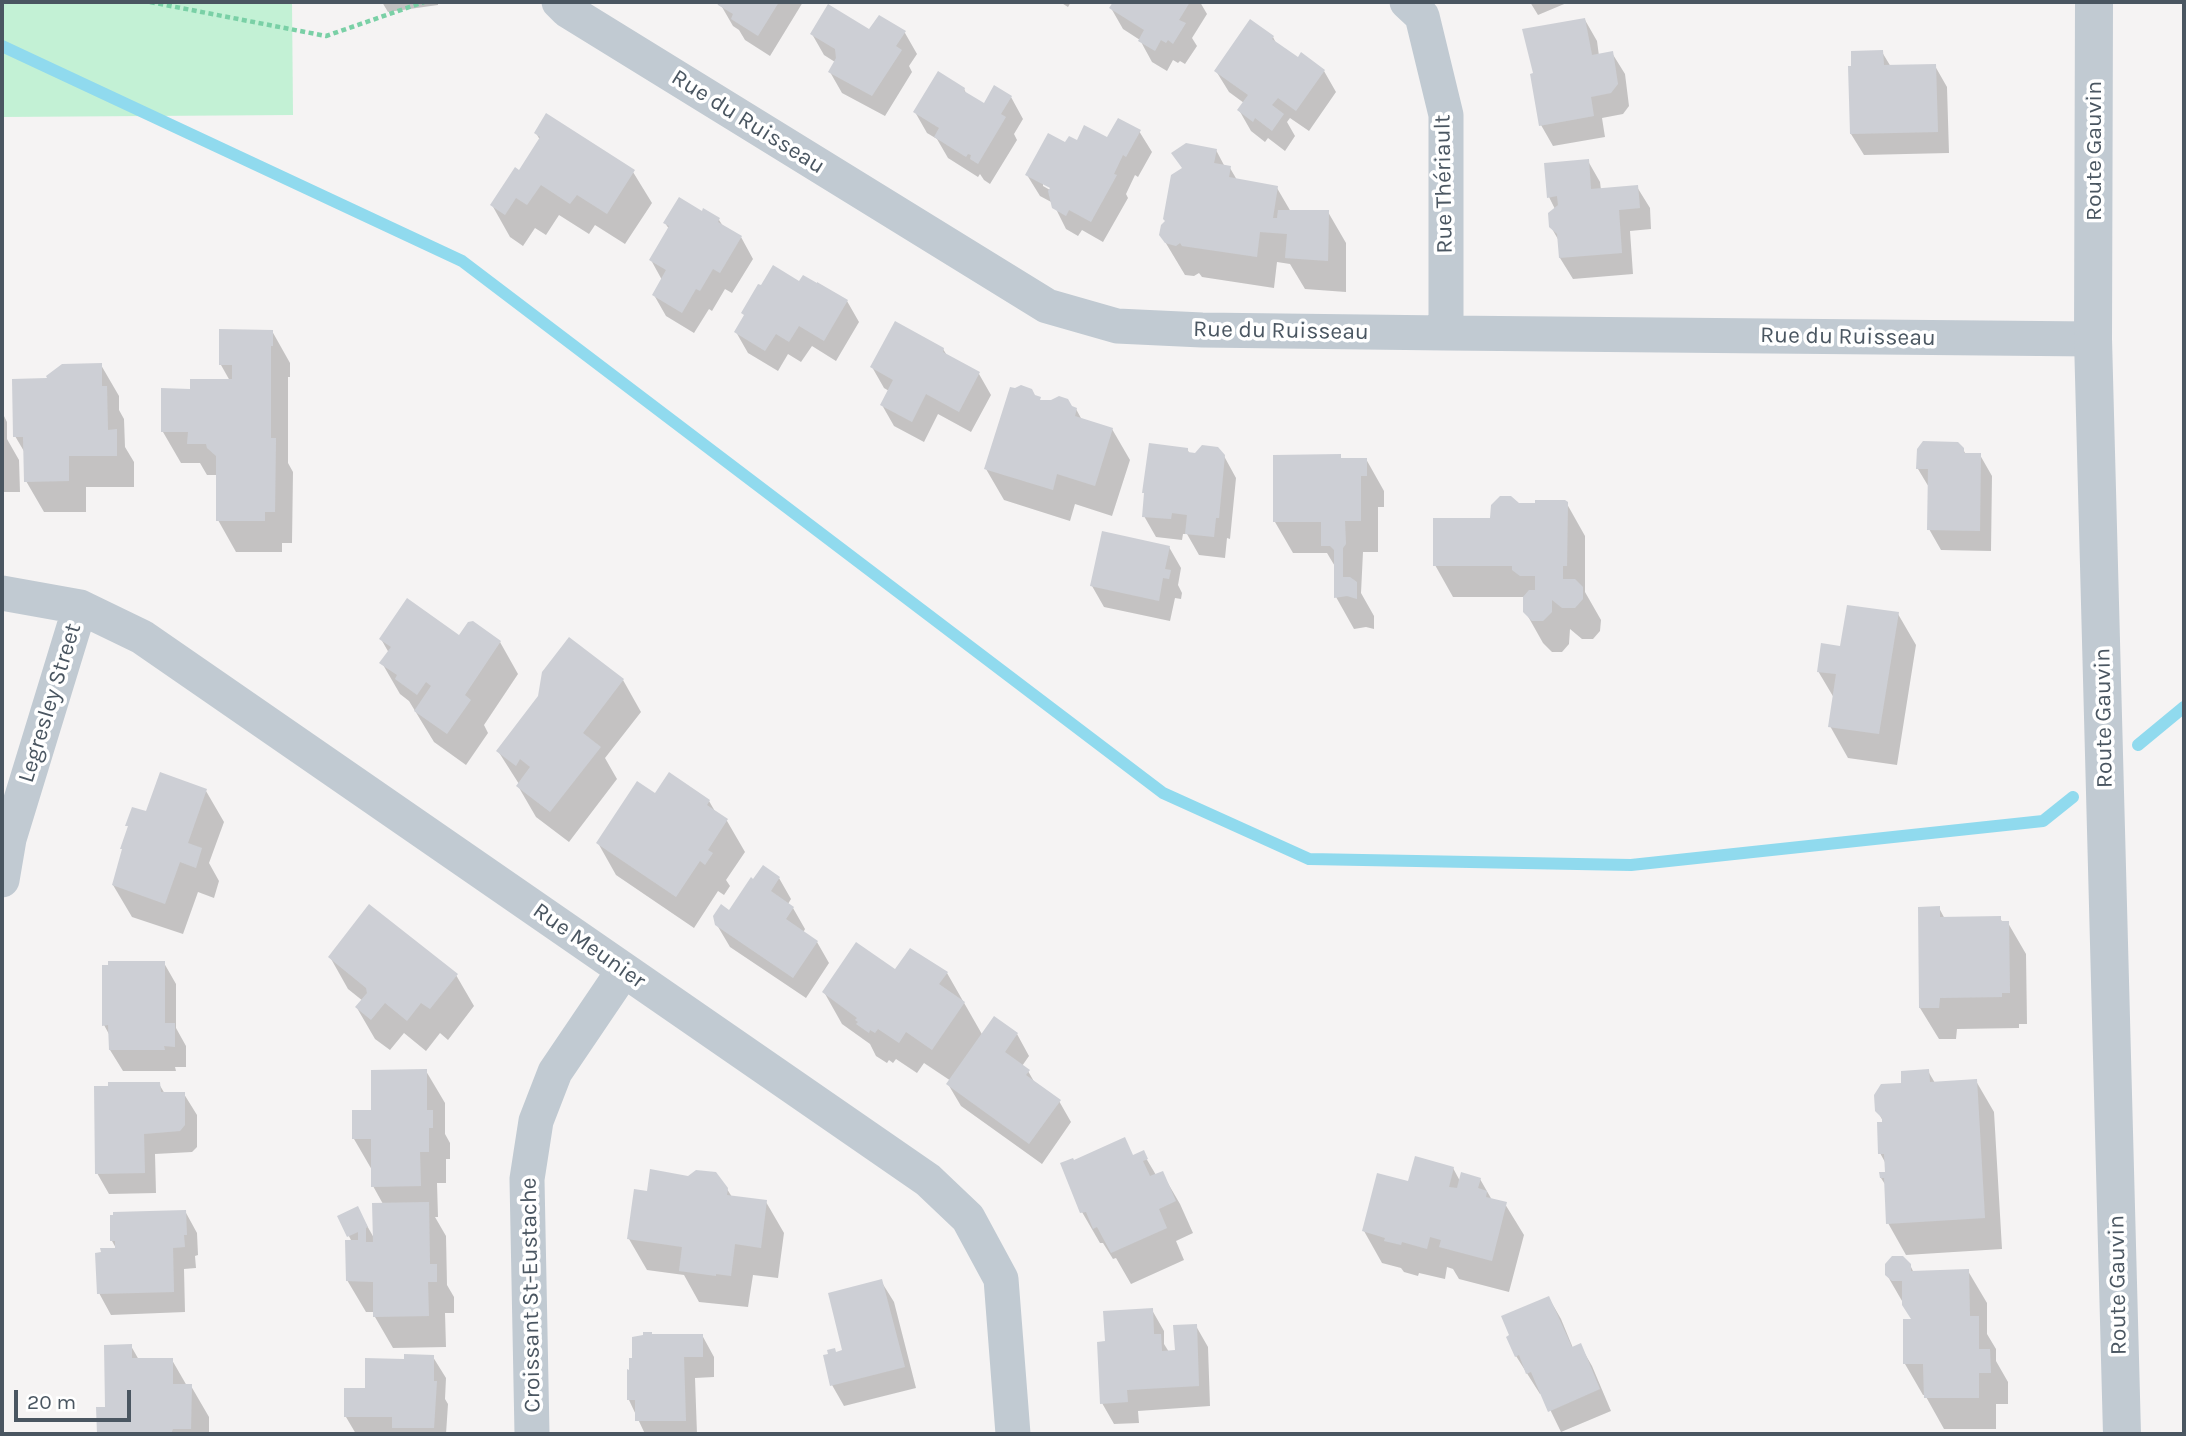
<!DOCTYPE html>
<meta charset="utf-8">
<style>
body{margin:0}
#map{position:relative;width:2186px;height:1436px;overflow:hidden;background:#f5f3f3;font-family:Karla,sans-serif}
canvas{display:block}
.frame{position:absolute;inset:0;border:4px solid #4a5661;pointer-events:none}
.scale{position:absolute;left:14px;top:1390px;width:117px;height:32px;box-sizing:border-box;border:4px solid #4a5661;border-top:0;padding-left:9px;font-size:21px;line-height:24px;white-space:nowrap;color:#4a5661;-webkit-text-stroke:5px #fff;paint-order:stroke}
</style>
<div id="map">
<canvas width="2186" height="1436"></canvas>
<div class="frame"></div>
<div class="scale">20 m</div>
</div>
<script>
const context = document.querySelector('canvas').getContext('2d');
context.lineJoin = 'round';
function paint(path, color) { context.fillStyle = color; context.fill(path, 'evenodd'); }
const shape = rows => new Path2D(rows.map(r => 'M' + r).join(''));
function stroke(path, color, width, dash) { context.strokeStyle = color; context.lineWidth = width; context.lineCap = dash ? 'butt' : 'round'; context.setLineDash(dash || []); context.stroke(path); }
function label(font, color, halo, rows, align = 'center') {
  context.font = font + ' Karla,sans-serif'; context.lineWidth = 7; context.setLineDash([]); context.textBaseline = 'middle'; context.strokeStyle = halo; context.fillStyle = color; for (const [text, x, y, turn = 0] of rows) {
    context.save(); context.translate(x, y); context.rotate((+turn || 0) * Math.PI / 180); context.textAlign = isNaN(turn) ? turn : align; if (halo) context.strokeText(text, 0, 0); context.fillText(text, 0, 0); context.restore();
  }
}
const green = shape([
 [2,2,292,2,293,115,2,117]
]);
const shadow = shape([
 [382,2,438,2,438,5,388,12],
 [714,2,803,2,770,56,745,40,739,30,733,26,722,7],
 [1060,2,1071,2,1068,7],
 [1115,2,1200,2,1207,14,1192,38,1197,46,1185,64,1180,61,1178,63,1173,60,1167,71,1152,62,1140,40,1123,29,1111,8],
 [1530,2,1569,2,1538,15],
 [1585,20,1597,41,1599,56,1612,53,1625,74,1629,106,1623,114,1602,118,1605,137,1553,146,1541,125],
 [870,32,905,33,917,54,909,66,912,72,885,116,842,93,830,72,835,62,824,55,812,34],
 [1273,37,1277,45,1298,60,1324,71,1336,92,1309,131,1290,118,1287,122,1295,136,1285,151,1268,138,1265,142,1251,131,1239,110,1244,103,1229,92,1216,71],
 [1882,52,1891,67,1935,66,1947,87,1949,153,1864,155,1851,134],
 [995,88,1011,97,1023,119,1014,134,1017,140,990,184,984,180,980,174,978,177,948,158,937,139,927,133,915,112,964,89,967,95,984,106],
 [1139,131,1152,152,1138,177,1135,175,1126,194,1128,198,1103,242,1082,230,1078,236,1066,229,1053,203,1040,196,1027,175,1066,144,1108,139],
 [1043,182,1058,191,1057,194,1043,186],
 [536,133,633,172,652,203,625,244,595,225,589,234,559,215,546,235,535,228,523,246,510,237,492,205,519,172,540,140],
 [1216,150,1225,167,1230,168,1237,180,1277,188,1291,212,1328,212,1346,243,1346,292,1305,289,1290,264,1277,262,1274,288,1202,277,1199,273,1194,276,1185,275,1161,235],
 [1588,161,1600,182,1601,190,1637,187,1650,208,1651,229,1630,231,1633,274,1573,279,1560,258,1559,241,1551,227,1555,209,1549,197],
 [719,220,723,226,741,237,753,259,732,293,725,289,712,311,709,309,694,333,666,316,654,295,662,280,651,260,669,229,665,223],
 [800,283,847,301,859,322,836,361,812,346,801,362,788,354,778,371,748,353,736,332,762,288],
 [272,331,290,363,290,377,288,377,288,463,293,472,292,543,282,543,282,552,236,552,218,520,218,475,207,475,200,463,181,463,163,432,192,390,230,381,221,365],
 [943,349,948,357,979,374,991,395,971,432,938,414,924,442,894,426,882,405,889,391,884,388,872,367],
 [101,365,119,396,119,410,124,419,125,447,134,462,134,487,86,487,86,512,44,512,26,481,25,453,15,436,49,380],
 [1034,396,1046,404,1076,409,1082,420,1112,429,1130,460,1112,516,1075,504,1070,521,1004,500,986,469],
 [2,412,7,422,7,439,19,460,20,492,2,492],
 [1187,449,1190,454,1224,456,1236,478,1230,539,1227,538,1225,558,1199,555,1187,534,1183,534,1182,540,1156,537,1144,516,1145,496,1144,493],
 [1963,449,1966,455,1980,455,1992,476,1991,551,1941,550,1929,529,1930,489,1918,469],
 [1366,459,1384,491,1384,507,1378,507,1378,552,1363,552,1361,593,1374,616,1374,629,1366,627,1354,629,1336,597,1336,568,1327,553,1293,553,1275,522],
 [1567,504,1585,536,1585,592,1601,620,1600,631,1593,639,1582,639,1570,629,1569,644,1562,652,1552,652,1543,643,1525,611,1525,597,1453,597,1435,565,1492,520,1518,505],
 [1169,547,1181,568,1178,585,1182,593,1181,599,1175,598,1170,621,1104,607,1092,586],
 [1898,614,1916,645,1897,765,1848,758,1830,726,1834,698,1818,671,1842,648],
 [460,638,500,642,518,674,484,725,488,733,466,765,434,742,409,701,400,694,382,663,389,653,381,639],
 [623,680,641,712,605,758,617,779,569,842,536,817,518,786,519,784,498,751,540,697],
 [206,791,224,822,209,863,219,881,214,898,198,892,183,934,132,917,113,885,124,852,129,828,127,825,147,813],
 [655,796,709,801,716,813,727,821,745,852,726,880,730,886,724,895,718,891,694,928,616,875,598,843],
 [779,878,791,899,788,904,793,908,805,929,803,933,817,942,829,963,806,998,730,947,717,925,730,912],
 [1939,908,1945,919,2000,918,2003,923,2008,923,2026,954,2027,1024,2019,1024,2019,1028,1957,1029,1956,1039,1939,1039,1920,1008],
 [330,957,456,975,474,1006,448,1040,440,1033,426,1051,404,1033,390,1050,375,1039,357,1008,363,1001,348,989],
 [164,963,176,984,176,1028,186,1046,186,1067,175,1067,176,1071,123,1071,110,1050,110,1036,104,1025],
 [896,971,947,973,983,1036,1017,1034,1029,1056,1022,1066,1028,1071,1036,1085,1059,1101,1071,1122,1042,1164,961,1106,948,1084,951,1081,924,1063,917,1073,896,1059,893,1063,889,1060,887,1063,876,1056,870,1044,842,1024,824,992],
 [426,1071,445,1103,445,1134,450,1143,450,1159,446,1159,446,1183,437,1183,438,1217,435,1217,446,1236,447,1285,454,1297,454,1313,445,1313,446,1347,393,1348,375,1317,375,1312,366,1312,347,1280,352,1242,339,1217,357,1208,374,1238,383,1204,373,1186,372,1170,354,1139,373,1112],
 [1928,1071,1935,1083,1976,1081,1994,1112,2002,1249,1906,1255,1888,1223,1886,1186,1881,1178,1887,1174,1886,1164,1880,1153,1884,1123,1877,1110,1903,1085],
 [159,1084,165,1094,184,1094,197,1115,197,1147,192,1152,155,1154,156,1193,109,1194,97,1173],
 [1143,1153,1156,1175,1162,1173,1180,1204,1193,1233,1176,1241,1184,1260,1131,1284,1116,1258,1113,1259,1103,1243,1100,1243,1082,1212,1073,1162,1134,1157],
 [1453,1168,1460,1181,1480,1179,1492,1200,1505,1204,1524,1235,1509,1292,1459,1279,1453,1269,1447,1267,1445,1279,1419,1273,1418,1276,1404,1272,1401,1268,1382,1263,1364,1231,1410,1183],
 [689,1178,727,1189,732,1197,766,1202,784,1233,778,1278,753,1275,748,1307,699,1302,684,1275,647,1270,629,1239,649,1193],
 [185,1211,197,1233,198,1255,195,1256,196,1268,184,1269,185,1312,111,1315,99,1293,117,1250,112,1241],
 [1910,1265,1914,1273,1968,1271,1987,1303,1987,1334,1996,1349,1996,1361,2008,1382,2008,1404,1996,1404,1996,1429,1944,1429,1925,1395,1923,1395,1905,1364,1913,1320,1887,1275],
 [881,1281,894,1302,916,1388,844,1406,832,1385,836,1354,844,1352],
 [1549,1298,1561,1319,1573,1348,1580,1345,1592,1366,1611,1411,1561,1432,1542,1393,1540,1394,1516,1356,1512,1336],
 [1152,1310,1164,1331,1164,1344,1169,1352,1177,1352,1196,1326,1208,1347,1210,1406,1138,1411,1139,1423,1114,1424,1102,1403],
 [702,1335,714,1357,714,1377,695,1378,697,1434,645,1434,629,1400,634,1359,653,1336],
 [131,1346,139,1360,172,1360,187,1386,191,1386,209,1417,209,1434,98,1434,98,1409,106,1409],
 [433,1357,446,1378,445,1399,448,1404,446,1434,356,1434,346,1417,367,1390,406,1361]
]);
const stream = shape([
 [2,46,462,261,1163,793,1309,859,1631,865,2043,821,2073,797],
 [2138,745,2184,707]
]);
const building = shape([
 [720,2,779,2,758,36,731,19,733,14,718,5],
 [1113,2,1190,2,1179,20,1186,23,1173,44,1168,40,1166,43,1161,40,1155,51,1138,41,1144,30,1109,8],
 [828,4,869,29,879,15,906,31,896,46,902,50,872,96,828,72,836,58,835,49,810,34],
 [1585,18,1592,55,1613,51,1618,84,1611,93,1591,97,1594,116,1539,126,1530,74,1533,73,1522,29],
 [1250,19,1274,36,1272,39,1298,57,1301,52,1325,70,1296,111,1278,98,1272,105,1284,114,1272,131,1255,118,1253,122,1237,110,1248,95,1214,71],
 [1883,50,1884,65,1936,64,1938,132,1850,134,1848,66,1851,66,1851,51],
 [938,71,965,88,964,91,984,103,994,85,1012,96,1001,114,1006,117,978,164,970,159,971,155,968,154,966,157,934,137,939,128,913,112],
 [546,113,635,170,607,214,577,195,570,204,541,185,527,205,516,198,505,215,490,205,515,167,519,170,540,137,534,133],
 [1118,118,1141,130,1126,157,1123,155,1114,174,1117,175,1091,222,1069,210,1066,216,1052,208,1048,191,1050,188,1025,175,1048,133,1065,142,1069,136,1077,140,1084,125,1107,137],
 [1186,143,1217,149,1214,163,1231,166,1229,177,1278,186,1273,218,1277,218,1278,210,1329,210,1328,261,1285,258,1287,234,1260,232,1257,257,1182,246,1180,243,1176,246,1165,243,1159,235,1161,225,1165,221,1163,219,1171,175,1182,168,1171,153],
 [1589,159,1591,189,1638,185,1640,208,1619,210,1622,253,1559,258,1557,234,1549,227,1548,213,1558,205,1557,196,1547,198,1544,163],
 [679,197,702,211,703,208,720,218,718,222,742,236,720,273,713,269,700,291,696,289,682,313,652,295,666,270,649,260,669,226,663,223],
 [773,265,799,281,803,275,817,283,817,282,848,300,824,341,799,326,789,342,776,334,765,351,734,332,744,315,741,313,758,284,761,285],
 [895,321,944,348,943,352,980,372,959,412,926,394,912,422,880,405,893,380,870,367],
 [219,329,273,330,273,346,271,346,271,438,276,438,275,512,265,512,265,521,216,521,216,456,207,448,206,444,187,444,188,432,161,432,161,388,190,389,190,379,232,379,232,365,219,365],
 [102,363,102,386,107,386,108,430,117,429,117,456,69,456,69,481,24,482,23,437,13,437,12,379,47,378,46,376,62,364],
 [1021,385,1032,389,1035,395,1041,397,1040,400,1051,400,1059,396,1068,399,1072,406,1077,408,1075,416,1113,428,1095,486,1057,474,1053,490,984,469,1010,387,1015,388],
 [1923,441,1958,442,1964,448,1964,453,1981,453,1980,531,1927,530,1928,469,1916,469,1917,449],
 [1149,443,1188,448,1188,452,1195,453,1202,445,1218,447,1225,455,1219,518,1216,518,1214,537,1185,534,1187,515,1172,513,1171,519,1142,517,1144,493,1142,493],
 [1341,454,1341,458,1367,458,1367,476,1361,476,1361,521,1345,521,1346,544,1343,548,1343,577,1350,577,1357,582,1357,599,1347,596,1334,598,1334,550,1330,546,1321,546,1321,522,1273,522,1273,455],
 [1500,496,1511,496,1519,503,1535,503,1535,500,1565,500,1568,502,1567,566,1563,566,1563,579,1575,579,1583,587,1583,599,1575,608,1562,608,1552,600,1552,612,1543,621,1532,621,1523,612,1523,597,1529,590,1535,590,1535,576,1520,576,1512,570,1512,566,1433,566,1433,518,1490,518,1491,505],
 [1102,531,1170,546,1165,569,1171,570,1169,579,1163,578,1159,601,1090,586],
 [407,598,459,635,468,622,473,621,501,641,465,695,471,700,447,734,414,711,431,686,426,682,417,695,395,679,397,675,379,663,391,647,379,639],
 [1847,605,1899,612,1879,734,1828,727,1836,674,1817,672,1821,643,1840,646],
 [569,637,624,679,583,733,601,747,550,812,516,786,530,767,520,759,516,766,496,751,538,696,542,672],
 [160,772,207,789,188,843,202,848,196,868,180,862,165,904,112,885,122,849,120,849,128,826,125,826,132,807,146,811],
 [669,772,710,800,707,805,728,819,708,850,713,853,705,865,700,861,676,897,596,843,637,781,655,793],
 [763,865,780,877,771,891,794,907,786,919,818,941,793,978,715,925,713,916,721,904,729,910,751,877,753,879],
 [369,904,458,974,430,1009,421,1003,407,1021,385,1003,371,1020,355,1007,367,993,366,988,328,957],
 [1940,906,1940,917,2001,916,2001,921,2009,921,2010,993,2002,993,2002,997,1940,998,1939,1008,1919,1008,1918,907],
 [856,942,895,969,910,948,948,972,939,984,965,1002,932,1050,906,1032,899,1043,878,1029,875,1033,870,1030,869,1033,856,1024,858,1022,855,1020,857,1018,822,992],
 [108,961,165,961,165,1023,175,1023,175,1047,164,1046,165,1050,109,1050,108,1025,102,1026,102,965,108,965],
 [994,1016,1018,1033,1005,1052,1030,1070,1026,1075,1061,1100,1029,1144,946,1084],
 [427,1069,427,1110,433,1110,433,1128,429,1128,429,1152,420,1152,421,1186,371,1187,371,1139,352,1139,352,1110,371,1110,371,1070],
 [1929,1069,1930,1082,1977,1079,1985,1218,1886,1224,1884,1178,1880,1178,1879,1172,1885,1172,1884,1154,1878,1154,1877,1122,1882,1122,1882,1118,1875,1111,1874,1095,1881,1084,1901,1083,1901,1071],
 [108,1082,160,1082,161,1092,185,1092,185,1125,180,1131,144,1134,145,1173,95,1174,94,1086,108,1086],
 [1125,1137,1133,1155,1144,1150,1148,1159,1143,1161,1150,1176,1163,1171,1176,1201,1159,1209,1167,1228,1111,1253,1097,1227,1093,1229,1086,1212,1080,1213,1060,1163,1073,1158,1074,1160],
 [1415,1156,1454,1167,1449,1187,1457,1188,1461,1172,1481,1178,1478,1188,1487,1191,1486,1197,1507,1202,1492,1261,1439,1247,1441,1240,1430,1237,1427,1249,1402,1242,1401,1245,1384,1241,1385,1238,1362,1231,1377,1173,1408,1181],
 [650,1169,688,1176,696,1170,716,1172,728,1188,727,1195,767,1200,761,1248,735,1244,731,1276,716,1274,716,1276,679,1271,682,1247,627,1239,634,1189,647,1191],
 [429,1202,430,1264,437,1264,437,1282,428,1282,429,1316,373,1317,373,1282,346,1281,345,1240,358,1240,358,1232,347,1237,337,1216,358,1206,368,1227,366,1228,366,1242,373,1242,372,1203],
 [186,1210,187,1235,184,1235,185,1247,173,1248,174,1292,97,1294,95,1253,101,1252,100,1248,115,1248,115,1241,110,1241,110,1215,113,1215,113,1212],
 [1892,1256,1903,1256,1911,1264,1911,1271,1969,1269,1970,1316,1979,1316,1979,1349,1990,1349,1991,1373,1979,1373,1979,1398,1924,1398,1923,1364,1903,1364,1903,1319,1911,1319,1902,1305,1902,1281,1892,1281,1885,1275,1885,1264],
 [882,1279,905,1367,830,1386,823,1355,828,1354,827,1350,835,1348,836,1352,842,1350,828,1293],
 [1549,1296,1572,1347,1581,1343,1600,1389,1548,1412,1531,1372,1526,1374,1519,1355,1515,1357,1506,1337,1509,1335,1501,1316],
 [1153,1308,1154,1334,1161,1334,1162,1351,1175,1350,1173,1325,1197,1324,1199,1386,1127,1390,1128,1402,1100,1404,1097,1342,1105,1341,1103,1311],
 [643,1332,652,1332,652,1334,703,1334,703,1357,684,1357,686,1421,635,1421,635,1400,627,1400,627,1369,629,1370,629,1358,632,1358,632,1337,643,1335],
 [132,1344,132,1358,173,1358,173,1384,192,1384,191,1429,173,1429,171,1434,97,1434,96,1407,105,1407,104,1345],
 [404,1354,434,1355,434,1381,437,1381,434,1428,392,1428,392,1417,344,1417,344,1388,365,1388,365,1358,404,1359]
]);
const path = shape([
 [150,2,326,36,424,2]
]);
const minor = shape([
 [559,2,567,10,1047,306,1117,326,1202,330,1446,333,2093,339],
 [1407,2,1422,16,1446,115,1446,333],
 [2,593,80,607,142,637,928,1180,968,1218,1001,1279,1013,1434],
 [2,880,9,839,80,607],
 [532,1434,527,1179,536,1121,555,1072,624,970]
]);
const tertiary = shape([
 [2094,2,2093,339,2122,1434]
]);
const streetNames = [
 ["Rue du Ruisseau",748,122,32],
 ["Route Gauvin",2094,151,-90],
 ["Rue Thériault",1444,184,-91],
 ["Rue du Ruisseau",1281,331,1],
 ["Rue du Ruisseau",1848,337,1],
 ["Legresley Street",50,703,-73],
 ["Route Gauvin",2104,718,-91],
 ["Rue Meunier",589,946,35],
 ["Route Gauvin",2118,1285,-91],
 ["Croissant St-Eustache",531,1295,-91]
];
paint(green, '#c3f1d5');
paint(shadow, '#0003');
stroke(stream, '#90daee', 12);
paint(building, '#cdcfd5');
stroke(path, '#7ad0a6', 4.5, [5, 3.5]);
stroke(minor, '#c1cad2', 35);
stroke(tertiary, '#c1cad2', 38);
label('23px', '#4a5661', '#fff', streetNames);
</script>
